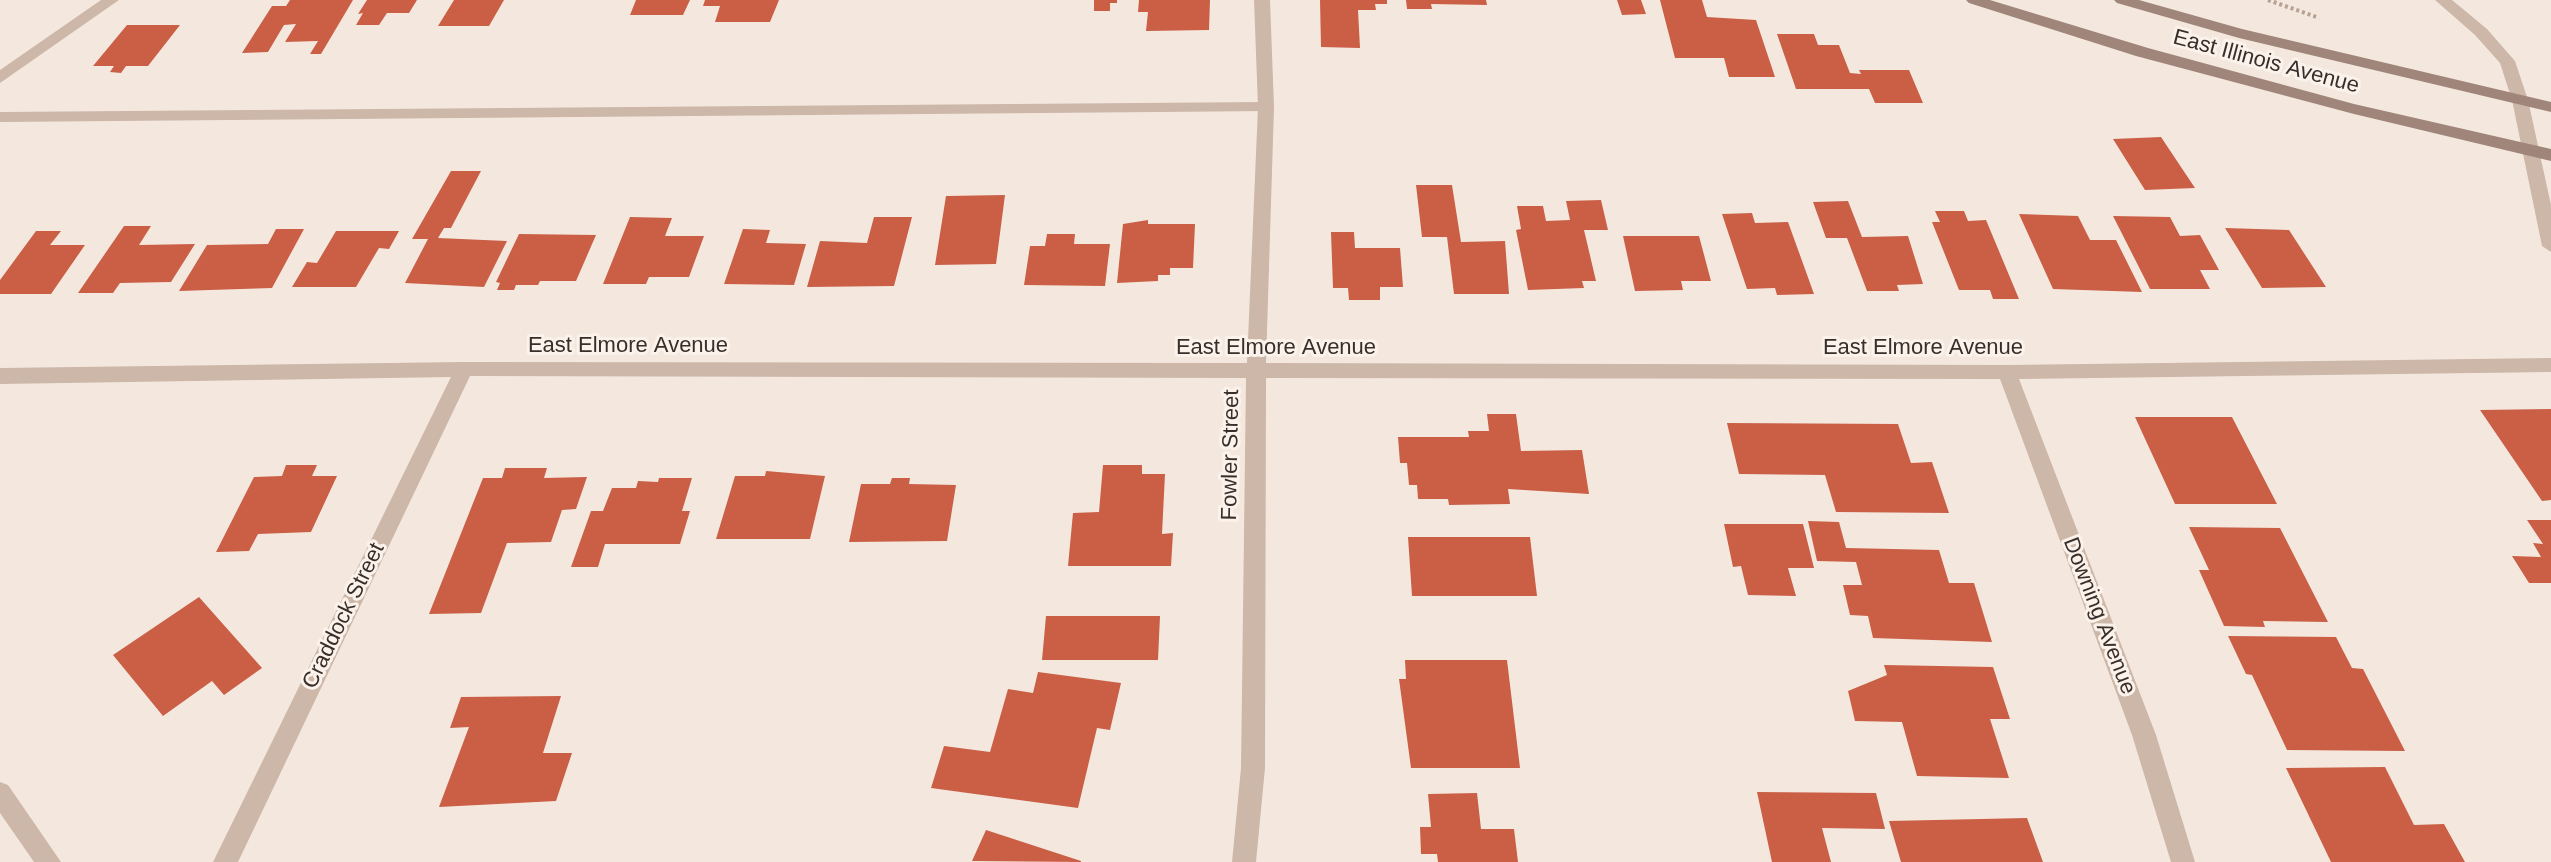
<!DOCTYPE html>
<style>
body{margin:0}
canvas{display:block;background:#f4e8de}
</style>
<canvas width="2551" height="862"></canvas>
<script>
const context = document.querySelector('canvas').getContext('2d');
context.lineJoin = 'round';
function paint(path, color) { context.fillStyle = color; context.fill(path, 'evenodd'); }
const shape = rows => new Path2D(rows.map(r => 'M' + r).join(''));
function stroke(path, color, width, dash) { context.strokeStyle = color; context.lineWidth = width; context.lineCap = dash ? 'butt' : 'round'; context.setLineDash(dash || []); context.stroke(path); }
function label(font, color, halo, rows, align = 'center') {
  context.font = font + ' Helvetica,sans-serif'; context.lineWidth = 6; context.setLineDash([]); context.textBaseline = 'middle'; context.strokeStyle = halo; context.fillStyle = color; for (const [text, x, y, turn = 0] of rows) {
    context.save(); context.translate(x, y); context.rotate((+turn || 0) * Math.PI / 180); context.textAlign = isNaN(turn) ? turn : align; if (halo) context.strokeText(text, 0, 0); context.fillText(text, 0, 0); context.restore();
  }
}
const building = shape([
 [290,0,353,0,321,54,310,54,318,41,285,42,296,24,284,25,268,52,242,53,272,6,286,6],
 [367,0,417,0,409,13,387,13,379,25,356,25,363,13,358,14],
 [454,0,504,0,489,26,438,26],
 [636,0,690,0,683,15,630,15],
 [705,0,779,0,770,22,715,22,720,6,703,6],
 [1094,0,1117,0,1117,3,1110,3,1110,11,1094,11],
 [1139,0,1210,0,1209,30,1146,31,1148,12,1138,12],
 [1320,0,1387,0,1387,4,1375,4,1376,10,1358,10,1360,48,1321,47],
 [1406,0,1486,0,1487,5,1431,4,1432,9,1407,9],
 [1617,0,1641,0,1646,14,1622,15],
 [1660,0,1702,0,1707,17,1756,20,1775,77,1729,77,1724,58,1675,58],
 [127,25,180,25,148,66,126,66,121,73,110,72,114,66,93,66],
 [1777,34,1814,34,1818,45,1839,45,1850,73,1861,74,1859,70,1909,70,1923,103,1875,103,1869,89,1796,89],
 [2161,137,2195,188,2145,190,2113,139],
 [451,171,481,171,451,228,444,228,438,238,507,241,484,287,405,283,428,239,412,239],
 [1416,185,1452,185,1461,242,1505,241,1509,294,1454,294,1447,237,1422,237],
 [1005,195,996,264,935,265,946,196],
 [1601,200,1608,230,1584,230,1596,281,1582,281,1584,288,1528,290,1516,230,1521,229,1517,206,1543,206,1546,221,1570,220,1566,201],
 [1848,201,1862,237,1908,236,1923,284,1897,285,1899,291,1867,291,1847,238,1826,238,1813,202],
 [1935,211,1964,211,1968,221,1986,220,2019,299,1993,299,1990,290,1959,290,1932,222,1940,222],
 [1752,213,1755,223,1788,222,1814,294,1777,295,1775,288,1747,289,1722,214],
 [2019,214,2078,216,2090,240,2116,240,2142,292,2053,289],
 [2113,216,2170,217,2180,236,2200,235,2219,270,2200,270,2210,289,2150,289],
 [630,217,672,218,665,236,704,236,689,277,649,277,646,284,603,284],
 [874,217,912,217,894,286,807,287,820,241,867,243],
 [1148,220,1148,224,1195,224,1193,268,1170,268,1170,275,1158,275,1158,281,1117,283,1123,224],
 [124,226,151,226,139,245,195,244,171,282,120,283,113,293,78,293],
 [2225,228,2289,230,2326,287,2262,288],
 [276,229,304,229,272,288,179,291,207,245,268,244],
 [743,229,770,230,766,243,806,244,794,285,724,284],
 [36,231,61,231,50,245,85,245,51,294,0,294,0,280],
 [336,231,399,231,389,249,379,248,356,287,292,287,307,262,317,263],
 [1331,232,1354,232,1355,248,1400,248,1403,287,1380,287,1380,300,1349,300,1348,288,1333,288],
 [519,234,596,235,576,281,540,281,538,285,516,285,514,290,497,290,500,283,496,282],
 [1047,234,1075,234,1074,244,1110,244,1105,286,1024,285,1030,246,1045,246],
 [1623,236,1699,236,1711,281,1681,281,1683,290,1635,291],
 [2551,409,2551,500,2542,501,2480,410],
 [1487,414,1516,414,1521,451,1582,450,1589,494,1508,489,1510,504,1449,505,1448,499,1418,499,1417,485,1409,485,1407,463,1400,463,1398,437,1469,437,1468,431,1489,431],
 [2135,417,2232,417,2277,504,2175,504],
 [1727,423,1898,424,1911,463,1932,462,1949,513,1836,512,1825,475,1739,474],
 [286,465,317,465,312,476,337,476,311,532,258,534,249,551,216,552,254,477,282,476],
 [1103,465,1142,465,1142,474,1165,474,1162,534,1173,533,1171,566,1068,566,1073,513,1099,512],
 [505,468,547,468,544,478,587,477,576,509,562,510,551,542,507,543,481,613,429,614,483,478,502,478],
 [766,471,825,476,810,539,716,539,735,476,765,476],
 [659,478,692,478,682,511,690,511,680,544,605,544,598,567,571,567,591,511,603,511,612,488,636,488,638,481,658,482],
 [892,478,910,478,909,484,956,485,947,541,849,542,861,484,890,484],
 [2527,520,2551,520,2551,583,2529,583,2512,556,2541,557,2533,543,2543,544],
 [1808,521,1839,522,1846,548,1939,550,1949,583,1974,583,1992,642,1873,638,1868,616,1850,615,1843,585,1862,585,1856,562,1817,561],
 [1724,524,1803,524,1814,568,1788,568,1796,596,1748,595,1741,566,1733,567],
 [2189,527,2280,528,2328,622,2263,621,2265,627,2224,626,2199,570,2209,570],
 [1408,537,1530,537,1537,596,1412,596],
 [199,597,262,668,224,695,212,681,163,716,113,655],
 [1046,616,1160,616,1158,660,1042,660],
 [2228,636,2336,637,2352,668,2363,669,2405,751,2287,750,2252,675,2246,674],
 [1405,660,1507,660,1520,768,1411,768,1399,679,1406,679],
 [1884,665,1993,667,2010,719,1990,719,2009,778,1917,776,1902,722,1855,721,1848,691,1887,675],
 [1038,672,1121,683,1110,730,1097,728,1078,808,931,788,944,746,990,752,1008,689,1033,693],
 [561,696,543,753,572,753,556,801,439,807,469,727,450,728,461,697],
 [2385,767,2414,825,2444,824,2465,862,2331,862,2286,768],
 [1757,792,1876,793,1885,829,1822,828,1831,862,1772,862],
 [1477,793,1481,829,1514,829,1518,862,1438,862,1437,854,1421,854,1420,827,1431,827,1428,794],
 [2027,818,2043,862,1901,862,1889,821],
 [986,830,1081,861,1081,862,972,861]
]);
const path = shape([
 [2268,0,2319,18]
]);
const lane = shape([
 [1266,102,1272,103,1274,107,1272,111,0,122,0,112,1266,102]
]);
const street = shape([
 [101,0,119,0,0,83,0,70,101,0],
 [1254,0,1270,0,1274,107,1266,363,2007,365,2551,358,2551,372,2019,379,2156,735,2195,862,2171,862,2132,735,2000,379,1266,378,1265,768,1256,862,1232,862,1241,768,1246,378,470,376,238,862,213,862,451,377,0,384,0,368,464,362,1247,363,1258,107,1254,0],
 [2435,0,2452,0,2487,29,2515,61,2528,100,2551,205,2551,252,2542,246,2512,100,2500,63,2475,35,2435,0],
 [0,782,8,785,61,862,34,862,0,813,0,782]
]);
const secondary = shape([
 [1966,0,1990,0,2148,48,2354,104,2551,149,2551,161,2354,114,2136,56,1969,3,1966,0],
 [2114,0,2139,0,2242,29,2551,102,2551,112,2239,38,2117,3,2114,0]
]);
const streetNames = [
 ["East Illinois Avenue",2266,62,15],
 ["East Elmore Avenue",628,346],
 ["East Elmore Avenue",1276,348],
 ["East Elmore Avenue",1923,348],
 ["Fowler Street",1231,455,-89],
 ["Craddock Street",344,616,-64],
 ["Downing Avenue",2099,616,69]
];
paint(building, '#ca5f46');
stroke(path, '#b8a193', 4, [3, 3]);
paint(lane, '#ccb7a9');
paint(street, '#ccb7a9');
paint(secondary, '#a0867a');
label('22px', '#392e29', '#fbf3eb', streetNames);
</script>
